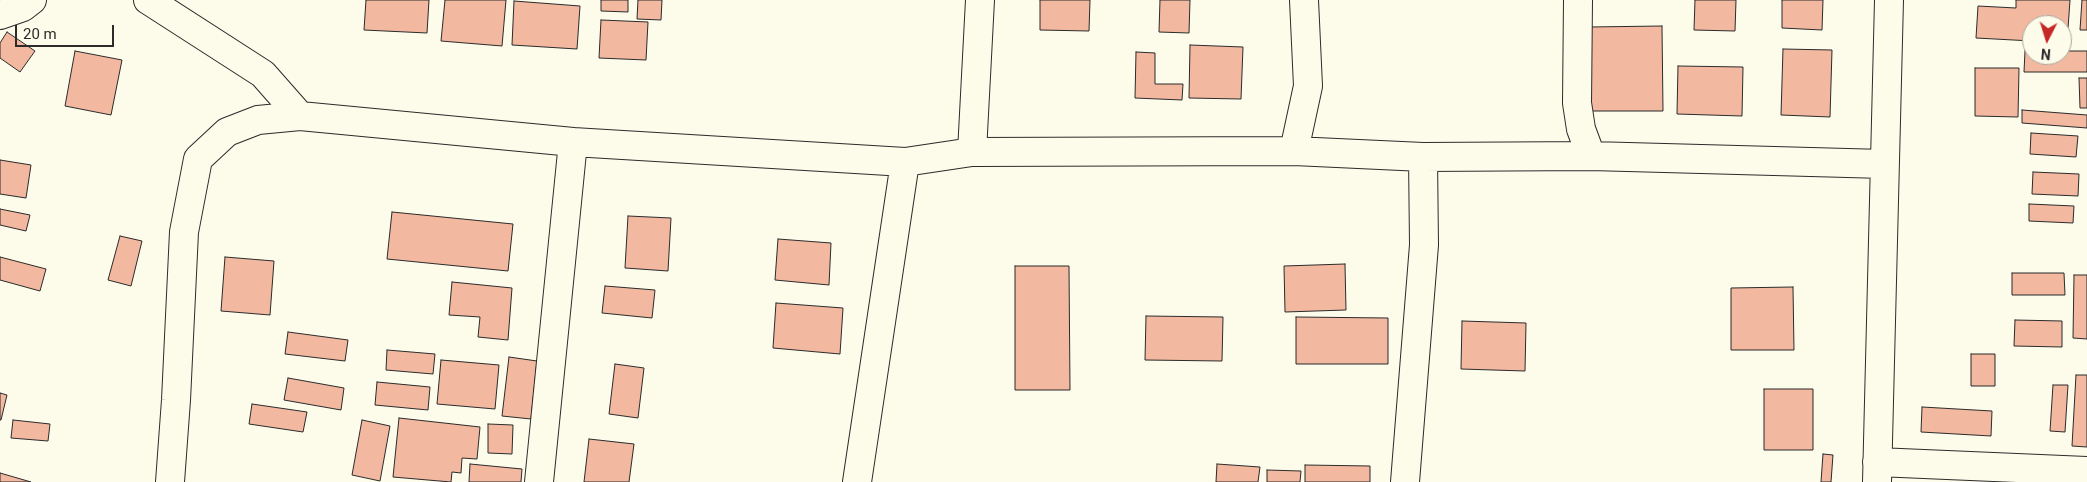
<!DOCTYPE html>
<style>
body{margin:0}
#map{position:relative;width:2087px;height:482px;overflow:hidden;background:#fdfbea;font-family:Roboto,sans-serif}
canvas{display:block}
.north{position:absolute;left:2022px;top:15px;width:50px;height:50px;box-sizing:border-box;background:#fdfbea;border:1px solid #a9a89e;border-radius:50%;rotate:185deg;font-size:14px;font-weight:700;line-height:20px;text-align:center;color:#2b2b2b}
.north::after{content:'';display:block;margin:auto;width:18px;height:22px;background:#c62828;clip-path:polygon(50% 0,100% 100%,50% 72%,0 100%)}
.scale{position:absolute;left:15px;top:25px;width:99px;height:22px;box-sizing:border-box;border:2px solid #2b2b2b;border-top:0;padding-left:6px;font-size:15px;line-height:18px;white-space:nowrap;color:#2b2b2b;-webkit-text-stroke:4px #fdfbea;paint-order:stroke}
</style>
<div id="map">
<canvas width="2087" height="482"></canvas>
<div class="north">N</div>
<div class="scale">20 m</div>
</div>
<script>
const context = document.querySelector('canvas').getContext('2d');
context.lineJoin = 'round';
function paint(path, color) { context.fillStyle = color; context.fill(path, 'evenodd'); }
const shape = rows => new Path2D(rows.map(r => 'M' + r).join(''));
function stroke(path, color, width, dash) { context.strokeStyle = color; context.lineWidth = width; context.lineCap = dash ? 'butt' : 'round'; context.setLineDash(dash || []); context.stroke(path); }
const building = shape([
 [366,0,429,0,427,33,364,30,366,0],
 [445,0,506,0,502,46,441,41,445,0],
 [601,0,628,0,628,12,601,11,601,0],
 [638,0,662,0,661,20,637,19,638,0],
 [1040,0,1090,0,1089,31,1040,30,1040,0],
 [1160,0,1190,0,1189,33,1159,32,1160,0],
 [1695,0,1736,0,1735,31,1694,30,1695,0],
 [1782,0,1823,0,1822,30,1782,28,1782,0],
 [2016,0,2070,0,2067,43,2062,43,2062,25,2032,25,2032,41,1976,38,1978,6,2016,8,2016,0],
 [2082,0,2087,0,2087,30,2080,30,2082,0],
 [514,1,580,6,577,49,512,45,514,1],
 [601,20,648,22,646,60,599,58,601,20],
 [1662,26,1663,111,1591,111,1589,27,1662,26],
 [7,32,35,51,20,72,0,58,0,43,7,32],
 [1190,45,1243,47,1241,99,1189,98,1190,45],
 [1783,49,1832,50,1830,117,1781,115,1783,49],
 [75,51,122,60,111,115,65,106,75,51],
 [2025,51,2032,51,2032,55,2062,55,2062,51,2087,51,2087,72,2024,72,2025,51],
 [1136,52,1155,53,1155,84,1183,84,1182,100,1135,98,1136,52],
 [1678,66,1743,67,1742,116,1677,114,1678,66],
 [1975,68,2019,68,2018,117,1975,116,1975,68],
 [2079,78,2087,78,2087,108,2080,108,2079,78],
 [2022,110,2087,115,2087,128,2022,123,2022,110],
 [2031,133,2078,136,2076,157,2030,154,2031,133],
 [0,160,31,165,26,198,0,194,0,160],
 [2033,172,2079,174,2078,196,2032,194,2033,172],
 [2029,204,2074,206,2073,223,2029,221,2029,204],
 [0,209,30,215,26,231,0,225,0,209],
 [392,212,513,224,508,271,387,259,392,212],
 [628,216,671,218,668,271,625,268,628,216],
 [120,236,142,241,131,286,108,280,120,236],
 [778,239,831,243,829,285,775,280,778,239],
 [0,257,46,269,40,291,0,280,0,257],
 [225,257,274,261,270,315,221,311,225,257],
 [1345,264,1346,310,1285,312,1284,266,1345,264],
 [1015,266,1069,266,1070,390,1015,390,1015,266],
 [2012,273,2064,273,2065,295,2012,295,2012,273],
 [2074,275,2087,275,2087,339,2073,338,2074,275],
 [452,282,512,288,508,340,478,337,480,317,449,315,452,282],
 [605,286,655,290,652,318,602,313,605,286],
 [1793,287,1794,350,1731,350,1731,288,1793,287],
 [776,303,843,308,840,354,773,348,776,303],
 [1146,316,1223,317,1222,361,1145,360,1146,316],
 [1296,317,1388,318,1388,364,1296,364,1296,317],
 [2015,320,2062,321,2062,347,2014,346,2015,320],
 [1462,321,1526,323,1525,371,1461,369,1462,321],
 [288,332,348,340,345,361,285,354,288,332],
 [387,350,435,354,433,374,386,370,387,350],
 [1971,354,1995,354,1995,386,1971,386,1971,354],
 [509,357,537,361,531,419,502,416,509,357],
 [441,360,499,365,495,409,437,404,441,360],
 [615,364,644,368,638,418,609,414,615,364],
 [2076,375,2087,375,2087,447,2072,446,2076,375],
 [288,378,344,388,341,410,284,400,288,378],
 [377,382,430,387,428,410,375,405,377,382],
 [2053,385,2068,385,2065,432,2050,431,2053,385],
 [1764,389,1813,389,1813,450,1764,450,1764,389],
 [0,393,7,395,1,420,0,420,0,393],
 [252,404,307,412,303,432,249,424,252,404],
 [1922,407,1992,411,1991,436,1921,432,1922,407],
 [399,418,480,427,477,459,462,458,461,473,452,472,451,482,393,477,399,418],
 [13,420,50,424,48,441,11,438,13,420],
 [362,420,390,426,380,481,352,475,362,420],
 [488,424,513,425,512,454,488,453,488,424],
 [589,439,634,444,629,482,584,482,589,439],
 [1823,454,1833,455,1831,482,1821,482,1823,454],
 [470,464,522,469,521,482,469,482,470,464],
 [1217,464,1260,467,1258,482,1216,482,1217,464],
 [1305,465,1370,466,1370,482,1305,482,1305,465],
 [1267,470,1301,471,1300,482,1267,482,1267,470],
 [0,473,31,482,0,482,0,473]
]);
const minor = shape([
 [148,0,263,74,300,116],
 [1578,0,1577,103,1581,129,1591,156],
 [0,15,23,7,32,0],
 [1294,151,1308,86,1304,0],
 [972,152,980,0],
 [1877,462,2087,471],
 [170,482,176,400,184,232,198,159,227,132,258,120,300,116,573,142,905,162,972,152,1294,151,1423,157,1591,156,1884,164],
 [539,482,573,142],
 [857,482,905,162],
 [1405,482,1424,245,1423,157],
 [1877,482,1889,0]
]);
paint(building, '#f2b8a0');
stroke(building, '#2b2b2b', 1);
stroke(minor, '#2b2b2b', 30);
stroke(minor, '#fdfbea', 28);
</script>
